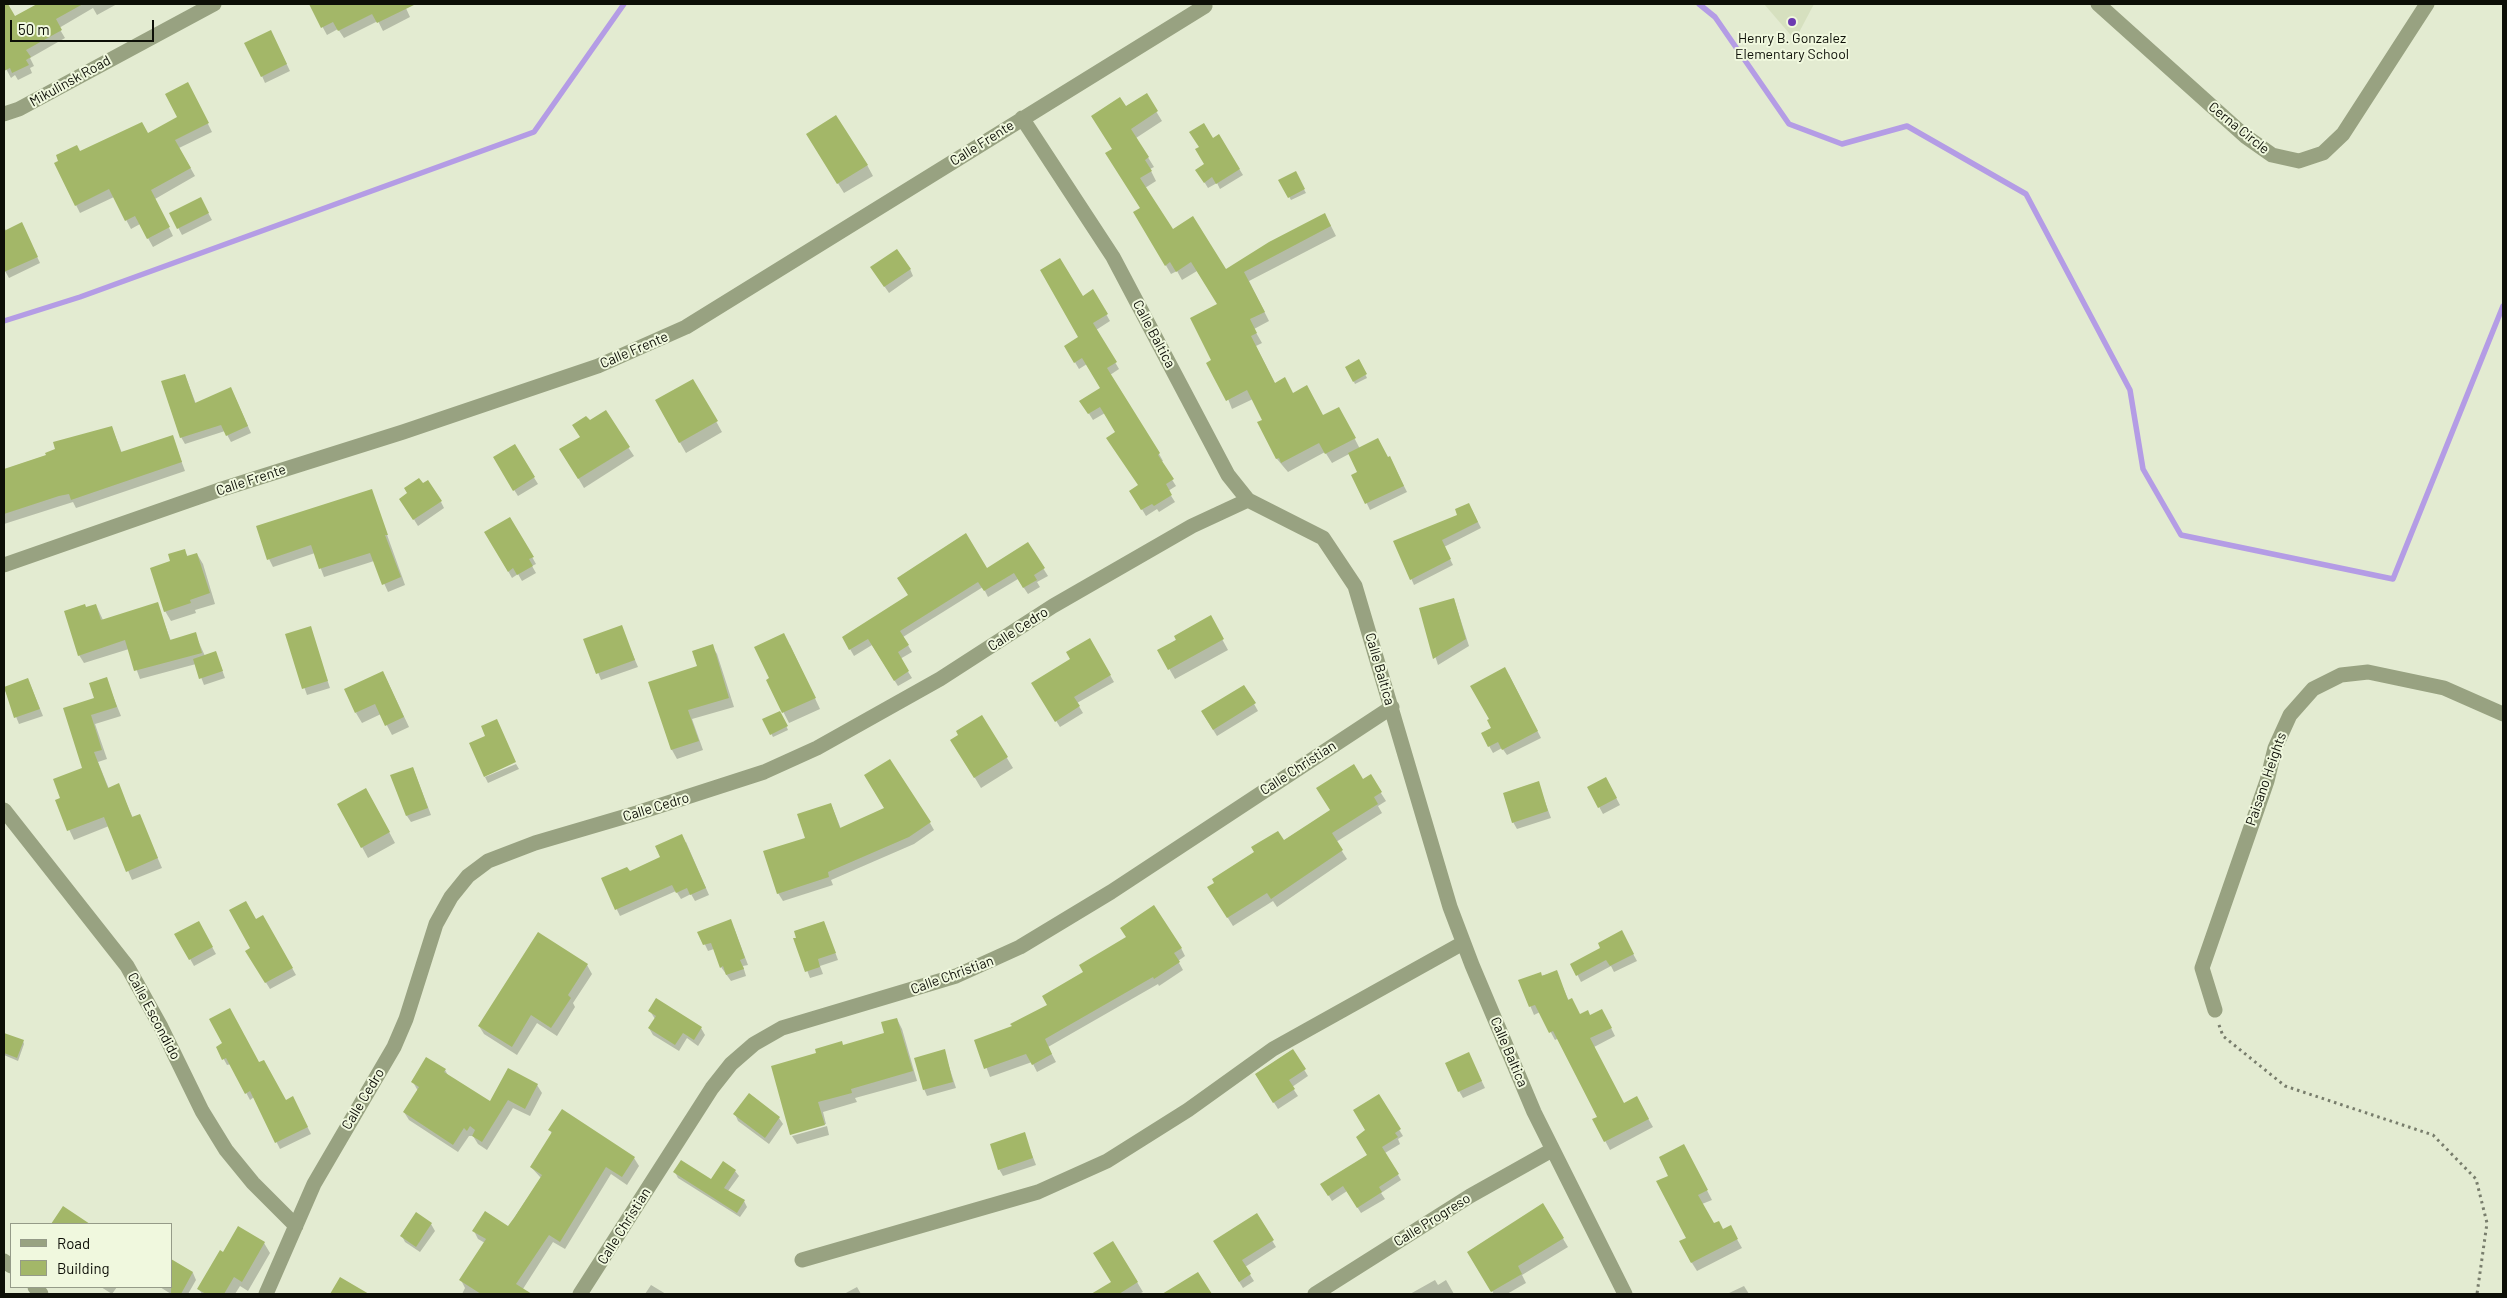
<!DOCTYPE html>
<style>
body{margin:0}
#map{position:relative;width:2507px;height:1298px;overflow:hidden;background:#e3ebd1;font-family:Barlow,sans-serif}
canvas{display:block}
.frame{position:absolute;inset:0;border:5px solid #0d0f07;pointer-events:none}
.legend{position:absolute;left:10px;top:1223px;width:162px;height:65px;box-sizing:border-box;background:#f0f8de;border:1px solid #959b88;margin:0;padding:6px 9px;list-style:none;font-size:15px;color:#0d0f07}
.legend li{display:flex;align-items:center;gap:10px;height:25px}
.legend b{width:25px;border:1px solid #959b88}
.scale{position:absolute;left:10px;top:20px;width:144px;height:22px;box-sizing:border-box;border:2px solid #0d0f07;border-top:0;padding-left:6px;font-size:15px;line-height:18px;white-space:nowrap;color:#0d0f07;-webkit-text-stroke:4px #f0f8de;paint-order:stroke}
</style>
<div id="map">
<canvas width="2507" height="1298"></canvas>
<div class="frame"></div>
<ul class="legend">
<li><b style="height:6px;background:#98a281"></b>Road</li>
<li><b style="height:14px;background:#a3b768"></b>Building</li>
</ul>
<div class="scale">50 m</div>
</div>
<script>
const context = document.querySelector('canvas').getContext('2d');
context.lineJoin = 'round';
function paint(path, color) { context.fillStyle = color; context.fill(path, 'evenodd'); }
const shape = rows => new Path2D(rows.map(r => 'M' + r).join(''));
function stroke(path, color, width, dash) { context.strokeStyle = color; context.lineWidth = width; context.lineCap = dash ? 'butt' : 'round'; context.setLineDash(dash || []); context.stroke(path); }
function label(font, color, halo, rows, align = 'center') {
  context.font = font + ' Barlow,sans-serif'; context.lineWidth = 4; context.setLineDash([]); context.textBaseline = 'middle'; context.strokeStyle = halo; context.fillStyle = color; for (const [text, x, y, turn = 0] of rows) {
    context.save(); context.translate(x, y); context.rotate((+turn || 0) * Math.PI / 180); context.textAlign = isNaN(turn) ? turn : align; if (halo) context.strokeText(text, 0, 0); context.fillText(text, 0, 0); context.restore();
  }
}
const built = shape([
 [1764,4,1814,4,1795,40]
]);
const shadow = shape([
 [39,4,117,4,97,15,93,8,59,28,65,38,30,58,34,66,30,68,32,73,18,80,15,75,11,78,4,65,4,16,11,12,15,18],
 [315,4,409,4,405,6,410,17,383,31,378,21,344,38,338,29,327,35,311,6],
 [274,38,290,71,265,83,262,76],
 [192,92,212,132,179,148,195,176,155,199,173,236,153,247,140,224,131,229,114,197,80,213,76,205,80,152,148,135,179,118],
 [1146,95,1162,121,1136,138,1154,167,1150,169,1156,181,1145,188,1173,230,1226,271,1330,224,1336,236,1249,281,1269,321,1254,329,1262,343,1256,346,1275,384,1323,417,1344,418,1360,449,1387,458,1393,464,1407,492,1370,510,1353,475,1359,472,1349,454,1332,463,1325,452,1288,472,1277,459,1264,420,1253,399,1232,409,1213,361,1219,304,1197,271,1182,280,1177,271,1171,274,1135,213,1142,208,1113,150,1126,108],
 [1219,136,1243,175,1220,189,1217,183,1208,188,1197,170,1205,165,1212,140],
 [813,144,867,165,873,176,844,193],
 [1295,173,1306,193,1291,200,1280,181],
 [200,198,212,220,182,235,171,214],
 [4,226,6,231,25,231,40,263,9,278,4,269],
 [910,269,913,276,889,293,876,274],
 [1093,291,1110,321,1096,330,1119,369,1110,375,1159,454,1163,461,1161,462,1176,486,1168,491,1175,502,1159,512,1157,509,1146,516,1131,491,1139,486,1117,432,1105,413,1093,420,1081,401,1102,389,1087,364,1079,369,1066,347,1080,338,1082,297],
 [1359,361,1367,378,1355,384,1347,367],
 [185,375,196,404,234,395,251,433,231,442,225,431,185,444,181,437],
 [693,380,722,432,686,453,656,401],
 [112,428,122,453,172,436,185,471,76,508,73,502,4,524,4,483,15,479,56,450],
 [514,446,538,484,518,496,494,458],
 [628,447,634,456,584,488,561,449],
 [371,490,405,585,388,592,374,561,324,577,315,553,273,567,269,559],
 [441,502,444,508,418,526,405,505],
 [1472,510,1481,528,1444,547,1453,565,1414,585,1395,542],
 [510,518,536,564,532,566,536,573,522,581,518,574,512,578,486,532],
 [1028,544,1048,576,1037,582,1040,587,1028,594,1018,579,988,597,983,587,903,637,912,652,900,659,912,678,898,686,872,645,854,656,843,637,986,570],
 [184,550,188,557,197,554,203,564,215,604,195,610,196,613,171,621,165,611,171,562],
 [1454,599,1469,646,1438,665,1420,609],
 [157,604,171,641,195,634,205,656,216,653,225,678,204,685,196,664,140,679,129,649,84,663,79,655,86,608,96,605,103,620],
 [1210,617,1228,650,1175,679,1159,651],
 [621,627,638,667,601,680,585,640],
 [310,628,330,688,307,695,286,635],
 [1090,640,1114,682,1077,703,1083,713,1060,727,1033,684,1072,660],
 [790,645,820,709,789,723,767,680,771,679],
 [712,646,717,654,734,707,692,719,703,750,677,759,672,750,650,683,698,667],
 [383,672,409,727,392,735,381,714,362,723,356,713],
 [1509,675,1541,738,1507,755,1502,748,1493,753,1482,733,1492,728],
 [28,679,43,716,19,724,4,688],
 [106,679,121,716,95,724,107,759,98,762,109,789,118,785,133,818,139,815,162,868,132,880,109,826,74,840,56,801,62,798,84,768,64,709,96,699],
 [1244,686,1258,711,1217,736,1202,712],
 [780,712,788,730,773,737,764,720],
 [982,717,1013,768,981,788,958,750],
 [516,764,519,769,488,783,485,777],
 [413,768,431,815,411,822,407,816],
 [1370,776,1386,801,1378,806,1382,813,1336,842,1347,859,1277,907,1273,901,1233,926,1214,896,1283,841,1331,811],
 [1606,779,1620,805,1603,814,1589,788],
 [1538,783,1551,818,1517,829,1513,822],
 [372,800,395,843,368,858,339,805],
 [831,804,841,829,930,823,934,830,914,844,831,880,833,885,783,901,778,893,807,839],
 [686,842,709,895,695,901,691,894,681,899,676,891,620,916,602,879,630,873,662,858],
 [263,917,296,975,270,989,247,952,252,949,255,921],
 [198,922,216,954,194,966,176,934],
 [824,922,838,960,820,966,823,974,810,978,795,939],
 [734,928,748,965,743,966,746,976,731,981,721,967,714,949,708,951,699,932],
 [1127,938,1181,948,1185,956,1178,961,1183,970,1159,986,1158,984,1048,1047,1056,1062,1037,1072,1032,1062,990,1077,976,1040,1013,1027,1049,1005],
 [1625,939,1637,961,1614,972,1611,966,1581,982,1572,964],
 [587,965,592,974,573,1003,575,1007,557,1036,537,1023,517,1055,484,1034,479,1026],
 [1556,972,1569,1001,1580,1015,1606,1018,1615,1036,1594,1047,1624,1105,1641,1106,1653,1127,1610,1150,1594,1120,1598,1118,1559,1038,1555,1040,1540,1012,1534,1015,1520,981],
 [650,1011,701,1028,705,1035,698,1046,687,1038,679,1051,653,1035,649,1028,655,1019],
 [897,1019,902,1029,917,1081,855,1098,857,1102,823,1112,826,1124,792,1133,792,1135,772,1067,886,1034],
 [6,1035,23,1041,24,1044,18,1061,4,1055],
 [217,1047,259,1064,286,1101,296,1104,311,1134,280,1149,254,1097,250,1100,231,1064,227,1065],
 [1292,1050,1308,1076,1292,1087,1298,1096,1278,1109,1256,1074],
 [944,1051,956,1088,927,1096,924,1089],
 [1472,1061,1485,1088,1463,1098,1459,1091],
 [445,1070,449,1077,491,1103,537,1085,542,1093,530,1116,513,1108,487,1150,478,1144,473,1136,469,1136,458,1152,409,1120,404,1112,418,1091,413,1082],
 [1378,1096,1403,1136,1398,1139,1400,1144,1385,1153,1401,1180,1381,1193,1385,1199,1361,1213,1347,1191,1332,1201,1322,1184,1368,1155,1367,1131],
 [735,1114,779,1118,783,1124,769,1144,738,1121],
 [827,1126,829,1135,797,1144,792,1136],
 [550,1130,634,1158,639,1166,627,1185,611,1174,565,1249,553,1242,521,1292,522,1294,462,1294,465,1288,461,1280,485,1243,478,1239,474,1231,508,1227,541,1178,531,1167,552,1134],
 [1024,1134,1036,1165,1003,1176,999,1169],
 [1688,1154,1712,1200,1702,1204,1713,1225,1723,1231,1730,1227,1742,1248,1697,1271,1692,1263,1687,1238,1670,1176],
 [735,1171,739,1176,728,1191,744,1201,747,1207,740,1217,678,1178,675,1172,711,1181],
 [1543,1205,1568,1247,1522,1275,1526,1283,1507,1294,1494,1294,1469,1253],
 [1256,1214,1276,1247,1245,1267,1254,1281,1243,1288,1218,1248],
 [431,1224,435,1231,420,1252,405,1242,402,1236],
 [264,1243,270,1253,248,1291,240,1286,235,1294,202,1294,199,1289],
 [171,1261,193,1273,196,1280,188,1294,171,1294,160,1287,171,1287],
 [1435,1280,1438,1285,1446,1280,1454,1294,1410,1294],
 [1112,1282,1137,1282,1143,1292,1139,1294,1094,1294],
 [651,1285,666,1294,645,1294],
 [1744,1286,1749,1294,1727,1294],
 [101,1287,117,1287,112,1294],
 [857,1287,861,1294,844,1294]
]);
const stream = shape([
 [1699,4,1715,17,1789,124,1842,144,1907,126,2026,194,2130,390,2143,469,2181,535,2393,579,2503,306],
 [4,321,80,297,534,132,624,4]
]);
const building = shape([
 [4,4,8,4,15,16,37,4,83,4,56,19,62,30,26,50,31,57,26,60,29,65,12,73,10,68,4,71],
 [309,4,416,4,377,23,372,14,338,31,333,22,321,28],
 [271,30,287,64,261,77,244,43],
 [188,82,209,123,175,140,191,168,151,190,170,227,147,239,135,216,125,221,109,189,75,206,54,163,58,161,56,155,77,145,80,151,142,122,148,133,177,117,165,94],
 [1147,93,1158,111,1131,129,1149,157,1145,160,1152,171,1140,178,1173,229,1193,216,1226,269,1269,242,1325,213,1331,226,1244,272,1265,312,1250,319,1257,333,1251,336,1275,383,1285,377,1293,393,1307,385,1323,415,1339,407,1356,438,1325,454,1319,443,1281,463,1279,458,1276,459,1257,422,1262,420,1247,390,1226,401,1206,363,1211,360,1190,318,1217,304,1191,262,1176,272,1170,262,1165,266,1133,212,1140,208,1105,153,1112,149,1091,116,1120,97,1126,106],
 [836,115,868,165,837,184,806,134],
 [1204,123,1213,138,1219,134,1240,169,1216,184,1212,177,1204,183,1195,170,1204,164,1195,149,1199,147,1189,132],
 [1296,171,1305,189,1288,198,1278,180],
 [201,197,209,213,177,229,169,213],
 [22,222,38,257,4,272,4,231],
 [897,249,911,269,884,287,870,267],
 [1060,258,1083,296,1093,289,1108,314,1093,323,1117,362,1107,368,1160,453,1158,455,1174,479,1166,484,1172,495,1154,506,1152,504,1141,510,1129,491,1138,485,1106,438,1115,432,1100,407,1088,414,1079,401,1100,388,1082,358,1074,363,1064,346,1078,337,1040,270],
 [1359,359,1367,374,1353,382,1345,367],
 [185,374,195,403,231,387,248,426,226,436,221,425,180,438,161,381],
 [693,379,718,421,679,443,655,400],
 [606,410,630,447,578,479,559,449,580,437,572,425,586,416,590,420],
 [112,426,121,452,173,435,182,462,71,500,69,494,59,496,4,514,4,469,46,455,45,453,55,449,53,442],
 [1378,438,1388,457,1390,456,1404,486,1365,504,1351,475,1357,472,1348,453],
 [515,444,535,477,513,491,493,457],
 [419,478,423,483,428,480,442,501,413,520,399,499,407,493,404,488],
 [372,489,388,535,385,535,401,577,382,585,370,553,319,569,311,545,267,560,256,526],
 [1469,503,1478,522,1442,540,1451,559,1410,580,1393,541,1457,515,1455,509],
 [510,517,534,557,529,559,533,566,517,575,513,568,508,572,484,532],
 [966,533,987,568,1028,542,1045,568,1034,575,1037,580,1023,588,1014,573,984,591,978,582,900,631,909,645,898,652,909,671,894,681,868,639,849,650,842,637,908,595,897,578],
 [185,549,187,556,197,553,210,593,190,600,191,603,164,612,150,568,170,561,168,554],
 [1454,598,1466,639,1433,659,1419,608],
 [158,602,170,640,196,632,202,653,134,671,125,640,78,656,64,611,85,604,86,607,96,604,101,620],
 [1211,615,1224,639,1168,670,1157,650,1176,640,1174,636],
 [622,625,635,660,596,674,583,639],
 [311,626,328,681,302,689,285,634],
 [784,633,816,698,782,713,766,680,769,678,754,647],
 [1090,638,1111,675,1074,697,1080,706,1055,722,1031,683,1070,659,1066,652],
 [713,644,729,698,688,710,699,741,671,750,648,682,697,666,692,651],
 [216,651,223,671,199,679,193,659],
 [1505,667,1538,731,1502,750,1498,742,1488,747,1481,733,1491,728,1487,720,1489,719,1470,686],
 [383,671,404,717,385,726,375,704,355,713,344,689],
 [107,677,117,707,91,715,102,750,94,752,108,788,119,783,132,817,140,814,158,858,126,872,104,817,67,831,55,800,60,798,53,779,82,768,63,708,94,698,89,683],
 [28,678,40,709,14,718,4,687],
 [1244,685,1256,703,1213,730,1201,711],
 [780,711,788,726,770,735,762,719],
 [982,715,1008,757,974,778,950,740,958,735,956,731],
 [497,719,516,762,484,777,469,743,485,736,481,726],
 [890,759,931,822,909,837,828,872,829,877,777,894,763,851,805,838,797,814,831,803,840,828,884,808,864,775],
 [1354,764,1363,779,1371,774,1382,792,1374,797,1378,804,1332,833,1343,850,1271,899,1267,893,1227,918,1207,887,1214,883,1212,879,1254,852,1251,847,1278,831,1284,840,1330,810,1316,788],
 [413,767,428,808,406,816,390,775],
 [1606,777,1617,798,1598,808,1587,787],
 [1539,781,1548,811,1512,823,1503,793],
 [366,788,390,832,361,848,337,804],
 [682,834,706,888,690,895,687,888,676,893,672,885,615,910,601,878,627,867,630,871,660,857,655,846],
 [246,901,256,919,263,915,293,968,265,983,245,951,250,948,229,910],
 [1154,905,1182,948,1174,953,1180,962,1154,979,1153,977,1045,1039,1052,1054,1032,1065,1026,1054,984,1069,974,1040,1012,1026,1010,1024,1047,1005,1042,996,1083,972,1079,965,1126,937,1120,928],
 [731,919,745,958,740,960,744,969,726,975,723,966,720,968,711,943,703,945,697,932],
 [199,921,213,947,189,960,174,934],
 [824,921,836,953,818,959,820,967,805,972,793,938,796,938,794,931],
 [1622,930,1634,954,1610,966,1606,960,1576,976,1570,964,1600,948,1598,943],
 [538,932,588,964,568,995,571,998,551,1028,531,1015,512,1047,478,1026],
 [1557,970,1568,1000,1572,998,1580,1014,1588,1010,1590,1015,1602,1009,1612,1028,1590,1038,1624,1103,1637,1096,1649,1119,1604,1142,1592,1119,1597,1117,1553,1031,1549,1033,1535,1005,1529,1007,1518,980,1541,972,1542,976],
 [656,998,702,1027,694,1040,683,1033,675,1045,648,1028,656,1016,648,1011],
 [230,1008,259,1062,264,1060,286,1100,293,1096,308,1127,275,1143,250,1091,245,1094,226,1058,222,1060,216,1047,222,1043,209,1019],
 [897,1018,913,1071,851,1089,852,1093,818,1102,825,1125,790,1135,771,1066,816,1053,815,1049,842,1041,843,1045,884,1033,881,1022],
 [4,1033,24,1040,17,1058,4,1053],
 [945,1049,953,1082,923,1090,914,1058],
 [1293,1049,1306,1069,1289,1080,1295,1089,1273,1103,1255,1074],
 [1469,1052,1482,1081,1458,1092,1445,1063],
 [426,1057,446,1069,444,1072,490,1101,508,1068,538,1084,525,1109,508,1100,482,1142,472,1136,475,1130,470,1126,467,1131,464,1128,453,1145,403,1112,419,1087,411,1082],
 [749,1093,780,1117,765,1138,733,1114],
 [1379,1094,1401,1129,1395,1133,1398,1137,1382,1147,1399,1174,1379,1187,1382,1192,1357,1208,1343,1186,1328,1196,1320,1184,1367,1155,1356,1137,1365,1130,1353,1110],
 [562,1109,635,1157,622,1177,606,1167,560,1242,549,1235,516,1284,532,1294,481,1294,459,1280,486,1239,472,1231,485,1211,508,1226,514,1218,542,1175,530,1167,552,1132,548,1130],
 [1025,1132,1033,1158,998,1170,990,1144],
 [1684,1144,1708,1190,1698,1195,1714,1223,1719,1221,1723,1229,1731,1225,1738,1239,1691,1263,1679,1241,1686,1238,1656,1181,1668,1176,1659,1157],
 [681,1160,711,1179,723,1161,736,1170,724,1188,745,1200,737,1213,673,1172],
 [1543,1203,1564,1238,1518,1266,1522,1274,1491,1292,1467,1252],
 [63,1206,90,1224,51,1224],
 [416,1212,432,1223,416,1247,400,1236],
 [1257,1213,1274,1240,1242,1260,1251,1274,1239,1282,1213,1241],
 [238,1226,265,1242,242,1282,234,1277,224,1294,206,1294,197,1289,220,1250,223,1252],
 [1113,1241,1138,1282,1119,1294,1091,1294,1111,1282,1093,1253],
 [171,1259,193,1272,181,1294,171,1294],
 [1198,1272,1212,1294,1162,1294],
 [340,1277,369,1294,330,1294]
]);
const path = shape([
 [2219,1025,2223,1036,2285,1086,2433,1135,2476,1179,2487,1223,2477,1294]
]);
const minor = shape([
 [2098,4,2245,136,2272,155,2299,161,2323,153,2343,134,2427,4],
 [4,114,19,109,214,4],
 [1022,118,1113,257,1228,475,1248,500,1323,538,1355,586,1450,907,1472,965,1534,1112,1625,1294],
 [4,565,219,490,403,432,598,366,686,327,1205,6],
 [4,810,127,966,161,1027,202,1111,226,1150,253,1183,296,1226],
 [2215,1010,2202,968,2267,781,2275,748,2290,715,2313,689,2341,675,2368,672,2444,688,2503,714],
 [802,1260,1038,1192,1107,1161,1188,1110,1273,1049,1463,943],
 [4,1261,11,1266],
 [35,1287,41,1294],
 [266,1294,314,1184,394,1047,406,1019,436,924,451,897,468,876,488,861,535,843,637,813,764,772,817,748,940,679,1053,606,1192,526,1248,500],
 [580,1294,712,1088,731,1064,754,1044,782,1028,956,976,1020,947,1111,892,1392,707],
 [1315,1294,1470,1196,1552,1150]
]);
const markers = [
 [1792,22,5,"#6c3ab1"]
];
const poiNames = [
 ["Henry B. Gonzalez",1792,38],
 ["Elementary School",1792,54]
];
const streetNames = [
 ["Mikulinsk Road",70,81,-29],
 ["Cerna Circle",2239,128,39],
 ["Calle Frente",982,143,-32],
 ["Calle Baltica",1154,334,62],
 ["Calle Frente",634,350,-23],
 ["Calle Frente",251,480,-18],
 ["Calle Cedro",1018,629,-33],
 ["Calle Baltica",1380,669,74],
 ["Calle Christian",1298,768,-33],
 ["Paisano Heights",2266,779,-71],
 ["Calle Cedro",656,807,-17],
 ["Calle Christian",952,975,-20],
 ["Calle Escondido",154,1016,62],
 ["Calle Baltica",1509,1052,67],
 ["Calle Cedro",363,1099,-59],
 ["Calle Progreso",1432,1220,-32],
 ["Calle Christian",624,1226,-58]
];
paint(built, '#d6e0bf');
paint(shadow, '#0003');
stroke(stream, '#b49ce5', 5.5);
paint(building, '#a3b768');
stroke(path, '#787d6c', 3, [2.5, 4]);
stroke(minor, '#98a281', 15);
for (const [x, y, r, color] of markers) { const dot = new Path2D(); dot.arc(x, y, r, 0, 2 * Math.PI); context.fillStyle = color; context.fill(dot); stroke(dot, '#f0f8de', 2); }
label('14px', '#0d0f07', '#f0f8de', poiNames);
label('14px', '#0d0f07', '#f0f8de', streetNames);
</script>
